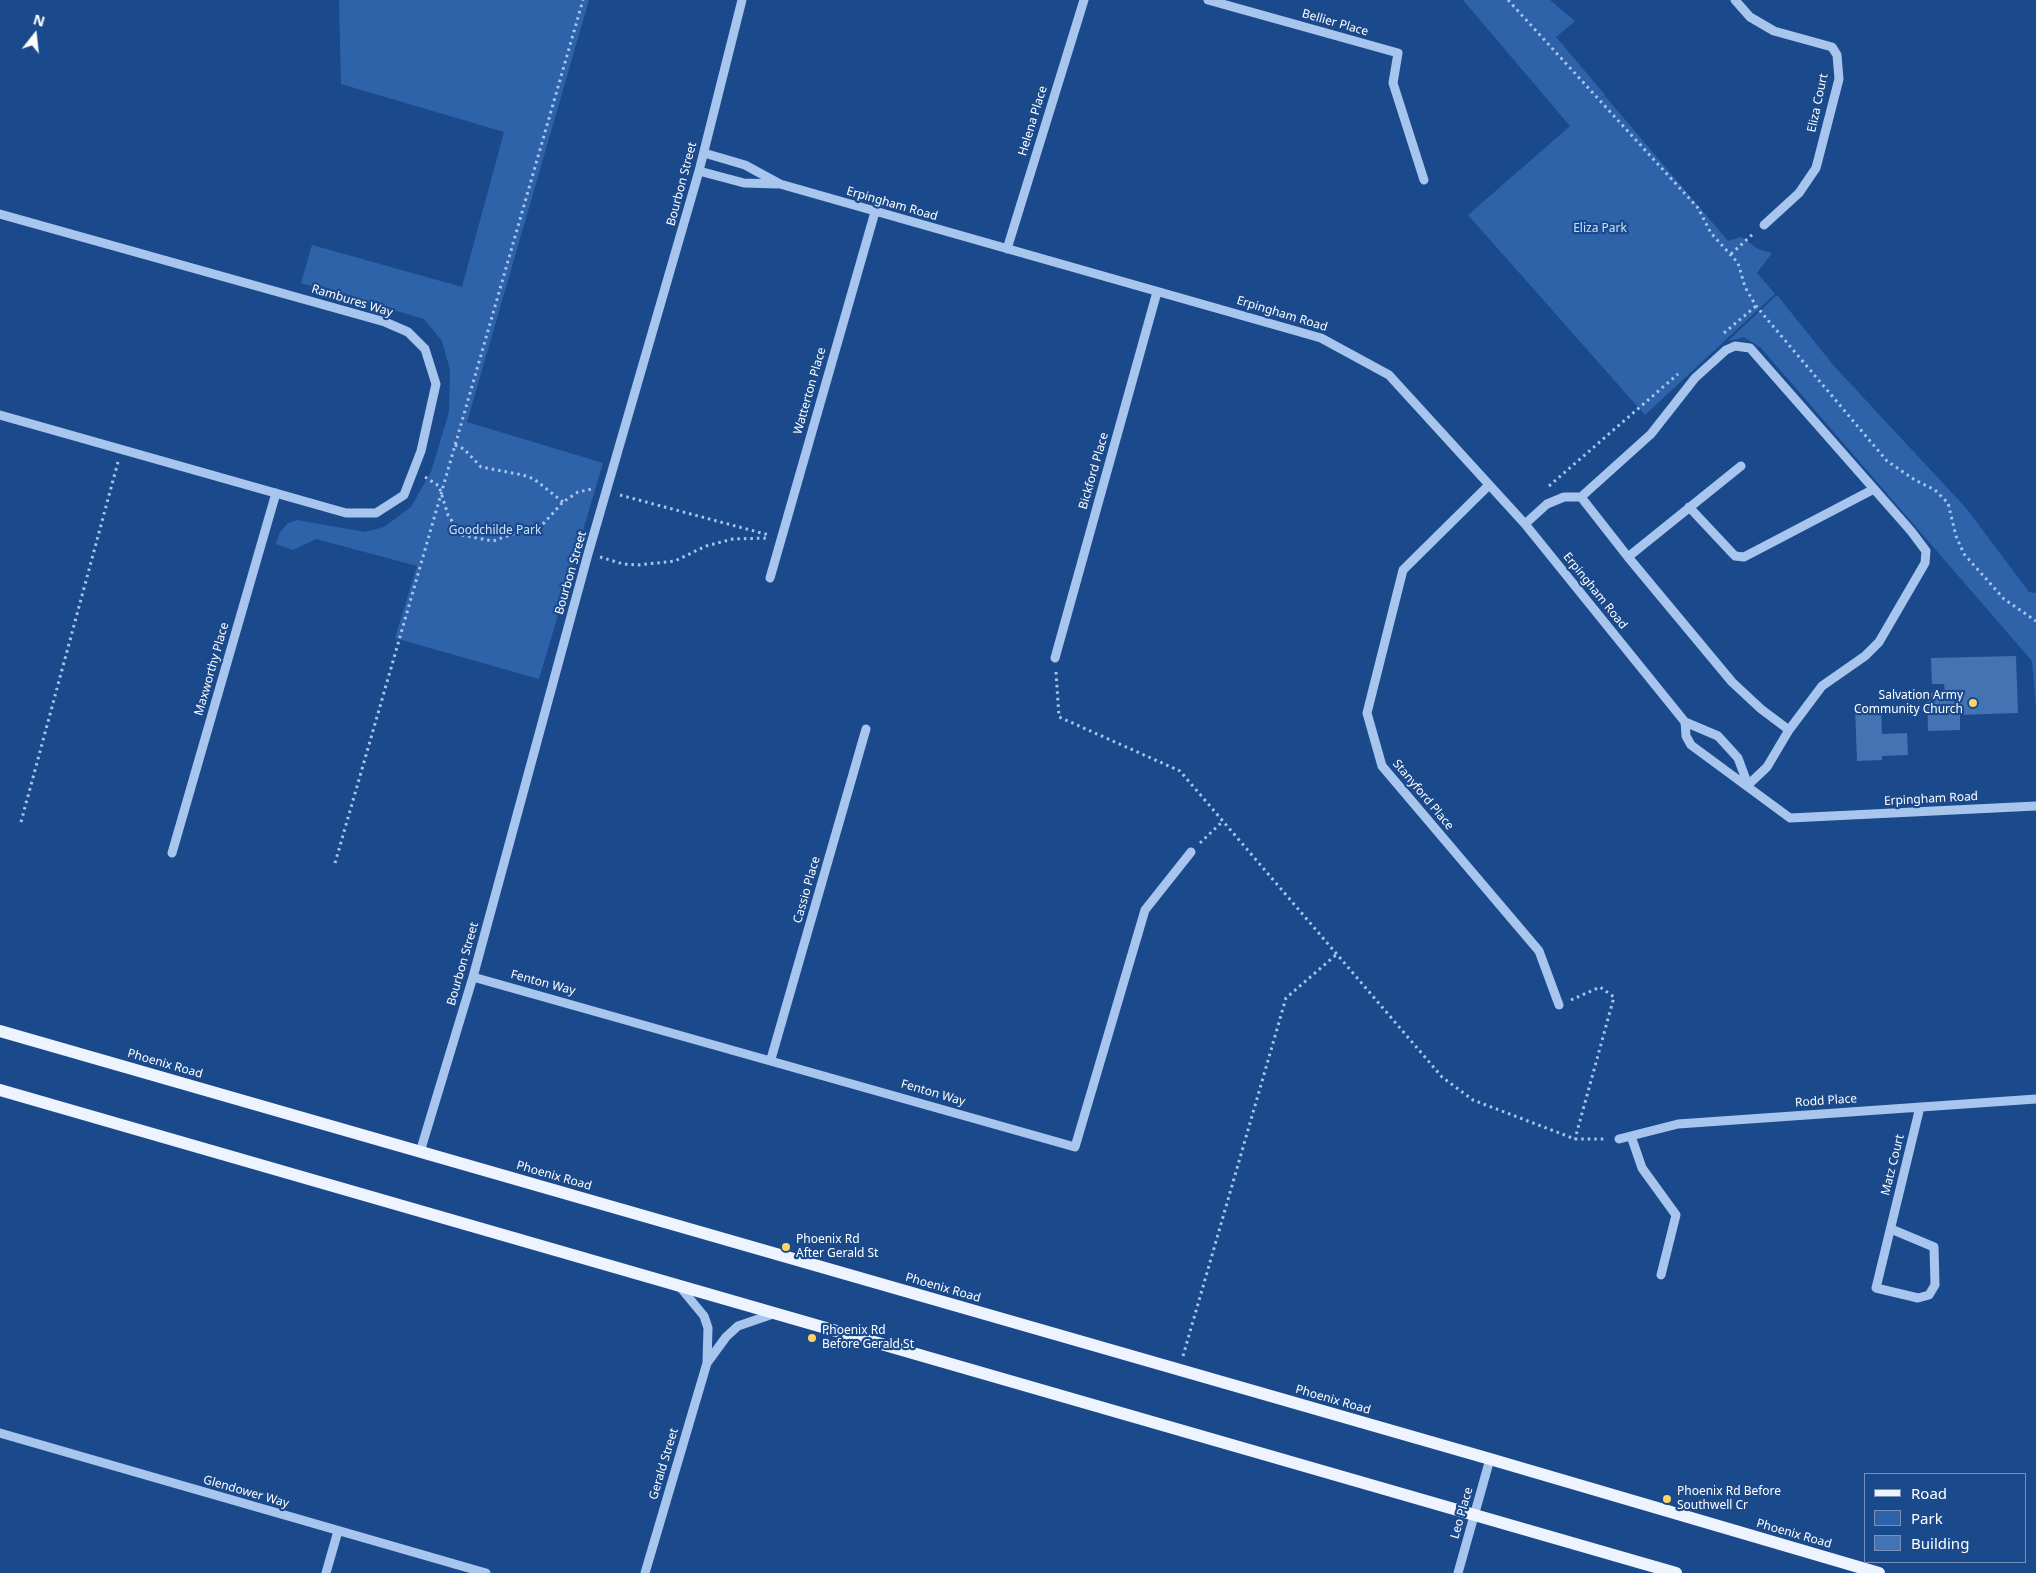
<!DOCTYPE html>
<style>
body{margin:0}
#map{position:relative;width:2036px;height:1573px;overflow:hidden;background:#1b4a8c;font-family:"Noto Sans",sans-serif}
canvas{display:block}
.legend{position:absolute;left:1864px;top:1473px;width:162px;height:90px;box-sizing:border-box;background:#1b4a8c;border:1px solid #7692ba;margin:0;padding:6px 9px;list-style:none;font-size:15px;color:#fff}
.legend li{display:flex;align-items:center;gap:10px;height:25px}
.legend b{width:25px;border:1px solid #7692ba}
.north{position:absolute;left:10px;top:10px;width:50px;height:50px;-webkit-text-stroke:4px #1b4a8c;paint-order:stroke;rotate:16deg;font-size:14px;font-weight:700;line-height:20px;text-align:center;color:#fff}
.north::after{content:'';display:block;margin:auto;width:18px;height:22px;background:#fff;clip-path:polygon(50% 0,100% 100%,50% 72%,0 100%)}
</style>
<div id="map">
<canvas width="2036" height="1573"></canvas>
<ul class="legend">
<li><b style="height:6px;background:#eef4ff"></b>Road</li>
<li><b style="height:14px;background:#2e63aa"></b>Park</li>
<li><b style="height:14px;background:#4473b4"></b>Building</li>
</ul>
<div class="north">N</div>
</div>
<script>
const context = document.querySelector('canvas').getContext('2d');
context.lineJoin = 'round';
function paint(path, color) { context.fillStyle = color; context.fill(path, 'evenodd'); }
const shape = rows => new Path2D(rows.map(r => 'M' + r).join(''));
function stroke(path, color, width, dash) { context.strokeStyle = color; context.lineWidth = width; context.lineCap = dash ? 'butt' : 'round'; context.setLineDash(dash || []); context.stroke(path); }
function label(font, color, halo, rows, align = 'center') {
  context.font = font + ' "Noto Sans",sans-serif'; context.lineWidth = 4.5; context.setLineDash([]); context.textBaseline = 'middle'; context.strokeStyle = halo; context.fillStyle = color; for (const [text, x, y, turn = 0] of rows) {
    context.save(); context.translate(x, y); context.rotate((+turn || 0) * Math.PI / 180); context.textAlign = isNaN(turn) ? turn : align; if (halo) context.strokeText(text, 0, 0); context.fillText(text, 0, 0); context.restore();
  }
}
const green = shape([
 [339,0,589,0,467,422,603,463,539,679,395,638,417,566,316,539,293,550,276,544,280,532,288,523,297,520,365,532,384,527,411,507,431,472,449,412,450,370,442,341,424,319,301,283,312,245,462,287,504,132,341,84],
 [1463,0,1550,0,1575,21,1556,37,1605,95,1593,106,1605,96,1728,241,1741,237,1758,249,1772,253,1757,273,1775,294,1645,415,1468,215,1570,126],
 [1777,295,1834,366,1966,508,2029,592,2036,593,2036,707,2032,661,1761,348,1744,337,1728,341]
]);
const building = shape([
 [2016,656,2018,713,1960,715,1960,730,1928,731,1927,693,1945,693,1944,684,1932,684,1931,658],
 [1881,706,1882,734,1907,733,1908,755,1882,756,1882,760,1857,761,1855,707]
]);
const path = shape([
 [1508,0,1698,208,1711,233,1738,263,1745,287,1756,306,1887,461,1915,480,1935,490,1948,503,1956,536,1964,554,2004,599,2036,621],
 [1731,254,1754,233],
 [1724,333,1756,306],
 [455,445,464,449,481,467,523,475,534,479,563,502],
 [425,477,439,486,448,515,461,535,493,541,544,523,563,502,578,492,592,489],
 [1549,486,1678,374],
 [620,495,769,535],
 [600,557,623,564,638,565,675,561,706,546,733,539,768,538],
 [1056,672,1059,717,1180,771,1442,1077,1473,1100,1575,1139,1606,1139],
 [21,822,118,462],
 [1200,843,1223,821],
 [335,863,583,0],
 [1571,1000,1600,987,1614,997,1575,1139],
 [1183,1356,1286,998,1337,954]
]);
const minor = shape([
 [1208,0,1398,53,1393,83,1424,180],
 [1735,0,1750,17,1774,31,1832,47,1837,55,1839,79,1816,168,1799,193,1764,225],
 [704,153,745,165,780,184,1321,338,1389,375,1525,524,1685,722,1718,736,1738,758,1748,785],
 [699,171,744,183,777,184],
 [0,214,385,322,408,332,425,349,436,384,421,451,404,495,376,513,346,513,0,415],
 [1007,249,1084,0],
 [1489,485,1403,570,1367,713,1382,766,1539,951,1559,1005],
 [1581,497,1651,434,1695,378,1726,350,1735,346,1750,348,1911,531,1926,551,1925,563,1879,642,1865,656,1822,686,1789,730,1767,767,1748,785],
 [1689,507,1735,556,1744,557,1874,489],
 [1525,524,1547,504,1564,497,1581,497,1628,557,1732,682,1761,709,1789,730],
 [1628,557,1741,466],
 [770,578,875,212],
 [1055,658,1157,292],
 [1685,722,1686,736,1691,745,1790,818,2036,806],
 [172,853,276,493],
 [473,977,1075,1147,1145,910,1191,852],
 [771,1059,866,729],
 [1631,1136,1642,1168,1676,1215,1661,1275],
 [1619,1139,1678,1124,2036,1099],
 [420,1152,473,977,588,554,699,171,742,0],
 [1891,1229,1934,1247,1935,1285,1929,1295,1918,1298,1876,1288,1920,1107],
 [707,1363,726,1337,738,1326,773,1314],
 [0,1433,486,1573],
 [326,1573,338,1531],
 [645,1573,707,1363,708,1328,704,1316,680,1287],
 [1458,1573,1490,1459]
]);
const major = shape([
 [0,1031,1490,1459,1879,1573],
 [0,1090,1676,1573]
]);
const markers = [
 [1973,703,5,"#fed665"],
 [786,1247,5,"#fed665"],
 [812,1338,5,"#fed665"],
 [1667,1499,5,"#fed665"]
];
const streetNames = [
 ["Bellier Place",1335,23,16],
 ["Eliza Court",1818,103,-78],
 ["Helena Place",1033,121,-73],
 ["Bourbon Street",682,184,-75],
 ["Erpingham Road",892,204,16],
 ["Rambures Way",352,301,17],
 ["Erpingham Road",1282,314,17],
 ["Watterton Place",810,391,-74],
 ["Bickford Place",1094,471,-74],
 ["Bourbon Street",571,573,-74],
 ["Erpingham Road",1595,591,51],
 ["Maxworthy Place",212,669,-74],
 ["Stanyford Place",1423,795,50],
 ["Erpingham Road",1931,799,-3],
 ["Cassio Place",807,890,-74],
 ["Bourbon Street",463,964,-74],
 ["Fenton Way",543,983,15],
 ["Phoenix Road",165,1064,16],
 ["Fenton Way",933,1093,16],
 ["Rodd Place",1826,1101,-4],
 ["Matz Court",1893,1165,-76],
 ["Phoenix Road",554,1176,16],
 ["Phoenix Road",943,1288,16],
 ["Phoenix Road",1333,1400,16],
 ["Gerald Street",664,1464,-73],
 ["Glendower Way",246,1492,16],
 ["Leo Place",1462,1513,-74],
 ["Phoenix Road",1794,1534,16]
];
const parkNames = [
 ["Eliza Park",1600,229],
 ["Goodchilde Park",495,531]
];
const poiNames = [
 ["Salvation Army",1963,696,"right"],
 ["Community Church",1963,710,"right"],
 ["Phoenix Rd",796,1240],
 ["After Gerald St",796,1254],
 ["Phoenix Rd",822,1331],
 ["Before Gerald St",822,1345],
 ["Phoenix Rd Before",1677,1492],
 ["Southwell Cr",1677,1506]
];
paint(green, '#2e63aa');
paint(building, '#4473b4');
stroke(path, '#a8c5ed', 3, [2.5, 4]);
stroke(minor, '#a8c5ed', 9);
stroke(major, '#eef4ff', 12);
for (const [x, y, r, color] of markers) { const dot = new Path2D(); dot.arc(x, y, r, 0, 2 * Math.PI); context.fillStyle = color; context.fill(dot); stroke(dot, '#1b4a8c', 2); }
label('12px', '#fff', '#1b4a8c', streetNames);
label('12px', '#cde0fa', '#1b4a8c', parkNames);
label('12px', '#fff', '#1b4a8c', poiNames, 'left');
</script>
